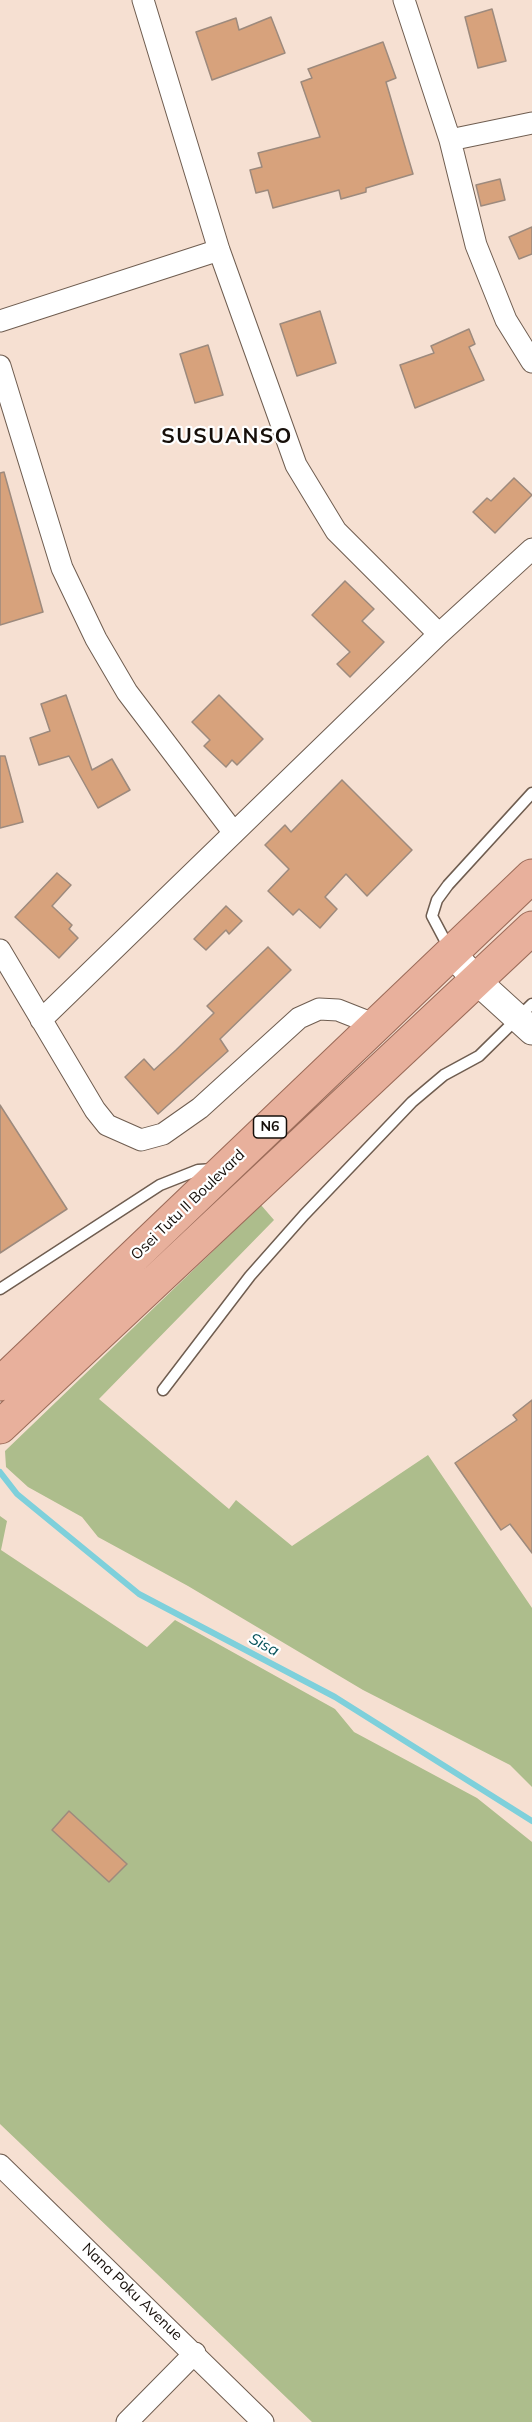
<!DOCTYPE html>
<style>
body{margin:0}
canvas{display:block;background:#f6e0d2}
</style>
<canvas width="532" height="2422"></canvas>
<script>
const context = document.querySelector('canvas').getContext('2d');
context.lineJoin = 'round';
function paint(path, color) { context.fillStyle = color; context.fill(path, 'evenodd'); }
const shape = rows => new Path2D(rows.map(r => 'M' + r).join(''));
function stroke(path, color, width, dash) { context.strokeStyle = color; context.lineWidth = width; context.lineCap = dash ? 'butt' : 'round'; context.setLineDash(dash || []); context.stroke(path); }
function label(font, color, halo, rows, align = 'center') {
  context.font = font + ' Mulish,sans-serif'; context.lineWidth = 4.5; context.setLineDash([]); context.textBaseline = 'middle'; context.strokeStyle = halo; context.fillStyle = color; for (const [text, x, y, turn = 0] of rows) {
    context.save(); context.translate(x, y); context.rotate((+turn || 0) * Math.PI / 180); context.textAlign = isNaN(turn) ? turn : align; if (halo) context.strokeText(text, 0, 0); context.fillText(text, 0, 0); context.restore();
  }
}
const green = shape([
 [261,1205,274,1220,99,1399,229,1509,236,1500,292,1546,428,1455,532,1608,532,1787,510,1765,363,1690,188,1586,98,1537,82,1517,28,1487,6,1467,5,1451],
 [0,1516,7,1521,1,1550,147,1647,175,1620,335,1709,354,1732,477,1798,532,1842,532,2422,312,2422,0,2124]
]);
const stream = shape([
 [0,1472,17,1494,139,1594,335,1697,532,1821]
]);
const building = shape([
 [492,9,506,61,478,68,465,17,492,9],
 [271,17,285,53,212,80,196,32,236,18,239,30,271,17],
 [383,42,396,78,386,82,413,174,366,188,366,192,341,199,339,190,273,208,268,190,256,193,250,170,262,167,258,153,320,137,301,82,312,78,308,69,383,42],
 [500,179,505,200,481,206,476,185,500,179],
 [532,227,532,254,519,259,509,237,532,227],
 [320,311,336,363,297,376,280,324,320,311],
 [469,329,475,344,469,347,484,380,415,408,400,365,434,353,431,346,469,329],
 [208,345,223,395,195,403,180,354,208,345],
 [4,472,43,612,0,625,0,473,4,472],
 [514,478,532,495,495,533,473,512,487,498,491,501,514,478],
 [345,581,374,609,362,621,384,642,350,677,337,664,350,652,312,615,345,581],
 [66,695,92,770,112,759,130,790,98,808,69,756,39,765,30,738,50,731,41,704,66,695],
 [219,695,263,739,237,765,232,760,226,767,204,746,210,740,192,722,219,695],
 [0,756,5,756,23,822,0,828,0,756],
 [342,780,412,850,367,896,346,874,325,897,337,909,320,928,299,909,293,915,268,891,289,869,265,845,285,825,291,832,342,780],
 [57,873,71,885,52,906,72,925,69,929,78,938,59,958,15,917,57,873],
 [226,906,242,921,229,934,226,930,206,950,194,939,226,906],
 [268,947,291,970,220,1039,228,1051,158,1114,125,1077,144,1059,154,1070,176,1050,214,1013,207,1006,268,947],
 [0,1105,67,1209,0,1253,0,1105],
 [532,1400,532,1553,510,1524,501,1530,455,1463,517,1420,513,1415,532,1400],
 [69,1811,127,1864,109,1882,52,1830,69,1811]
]);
const service = shape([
 [450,950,432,916,437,900,448,885,532,793],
 [0,1289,160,1185,198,1170,214,1169],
 [163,1390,250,1276,304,1215,412,1102,444,1075,479,1056,532,1004]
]);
const minor = shape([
 [143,0,219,250,296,465,336,531,439,634],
 [404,0,450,140,476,245,506,320,532,362],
 [450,140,532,123],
 [0,321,219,250],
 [0,366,62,568,96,639,127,692,234,833],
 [0,950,95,1110,107,1125,141,1140,163,1134,200,1108,299,1018,319,1009,338,1010,376,1025],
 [41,1020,439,634,532,549],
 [0,2165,263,2422],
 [127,2422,195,2353]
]);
const tertiary = shape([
 [452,953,477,981,532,1031]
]);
const trunk = shape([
 [0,1384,532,876],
 [0,1427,532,928]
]);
const shields = [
 [270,1127,33]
];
const shieldNames = [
 ["N6",270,1127]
];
const streetNames = [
 ["Osei Tutu II Boulevard",188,1205,-44],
 ["Nana Poku Avenue",132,2292,44]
];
const waterNames = [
 ["Sisa",264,1645,28]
];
const districtNames = [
 ["SUSUANSO",227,437]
];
paint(green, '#adbd8c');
stroke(stream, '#7ed0db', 6);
paint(building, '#d7a27c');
stroke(building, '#9d8a7d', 1.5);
stroke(service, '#6f5d50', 13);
stroke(minor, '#6f5d50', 23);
stroke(tertiary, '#6f5d50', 29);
stroke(trunk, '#9b6b59', 35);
stroke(service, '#fff', 10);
stroke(minor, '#fff', 21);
stroke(tertiary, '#fff', 27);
stroke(trunk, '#e8b09c', 33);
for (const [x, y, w] of shields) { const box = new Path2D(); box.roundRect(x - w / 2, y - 11, w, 22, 4.5); context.fillStyle = '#fff'; context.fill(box); stroke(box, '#160f0a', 1.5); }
label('bold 14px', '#160f0a', null, shieldNames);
label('15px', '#160f0a', '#fff', streetNames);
label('italic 16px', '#08535b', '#fff', waterNames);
context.letterSpacing = '1.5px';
label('bold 21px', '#160f0a', '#fff', districtNames);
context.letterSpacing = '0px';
</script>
